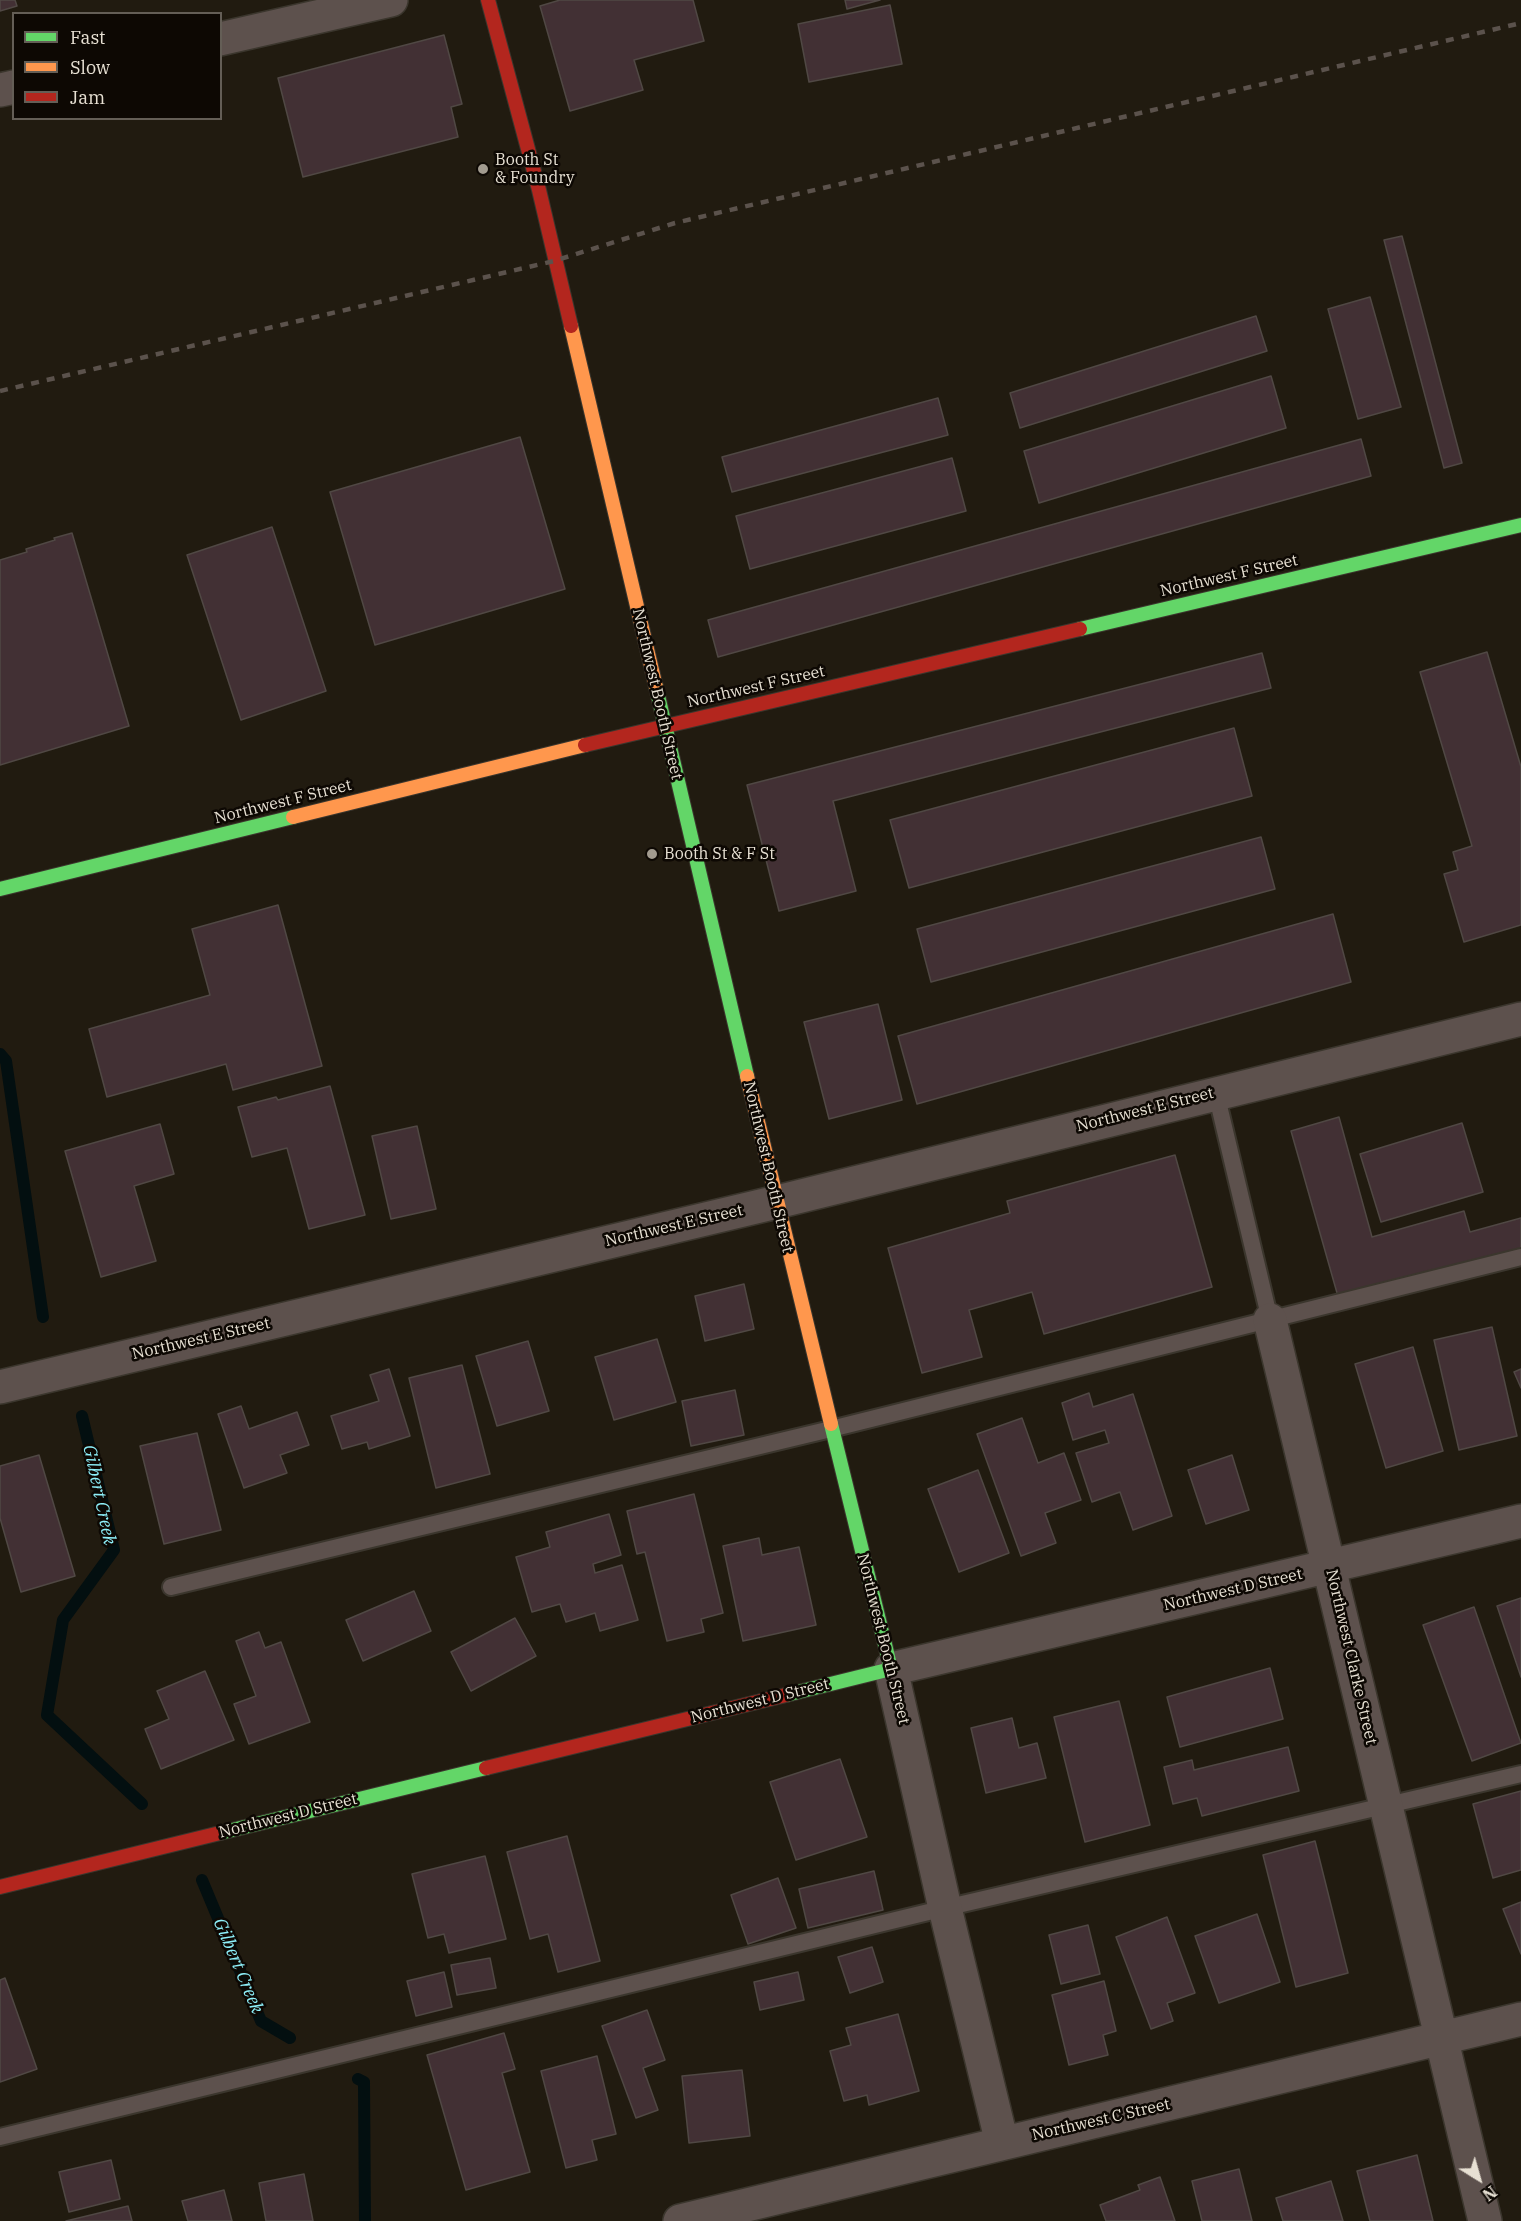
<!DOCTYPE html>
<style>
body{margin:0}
#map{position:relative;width:1521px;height:2221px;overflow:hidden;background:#211b10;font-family:"IBM Plex Serif",serif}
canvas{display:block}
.legend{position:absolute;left:12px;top:12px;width:210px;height:108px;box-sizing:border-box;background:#0d0803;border:2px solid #645e56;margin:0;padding:8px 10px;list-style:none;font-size:18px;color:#e7e0d3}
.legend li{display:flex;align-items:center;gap:12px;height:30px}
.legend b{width:30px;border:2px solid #645e56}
.north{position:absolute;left:1449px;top:2149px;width:60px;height:60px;-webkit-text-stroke:4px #0d0803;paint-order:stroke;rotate:143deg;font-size:16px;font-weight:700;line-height:24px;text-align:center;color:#e7e0d3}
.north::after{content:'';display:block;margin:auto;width:21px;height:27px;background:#e7e0d3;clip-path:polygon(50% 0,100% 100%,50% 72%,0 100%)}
</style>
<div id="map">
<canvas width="1521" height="2221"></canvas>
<ul class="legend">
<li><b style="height:8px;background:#63d668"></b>Fast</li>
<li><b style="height:8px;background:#ff974d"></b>Slow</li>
<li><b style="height:8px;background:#b3261e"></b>Jam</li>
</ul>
<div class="north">N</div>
</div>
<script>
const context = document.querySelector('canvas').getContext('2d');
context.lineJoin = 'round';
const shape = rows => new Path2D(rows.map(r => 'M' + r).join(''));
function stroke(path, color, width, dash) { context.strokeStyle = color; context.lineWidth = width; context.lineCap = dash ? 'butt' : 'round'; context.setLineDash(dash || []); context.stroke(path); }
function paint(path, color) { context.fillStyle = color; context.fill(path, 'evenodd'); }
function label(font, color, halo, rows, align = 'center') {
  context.font = font + ' "IBM Plex Serif",serif'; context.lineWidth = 5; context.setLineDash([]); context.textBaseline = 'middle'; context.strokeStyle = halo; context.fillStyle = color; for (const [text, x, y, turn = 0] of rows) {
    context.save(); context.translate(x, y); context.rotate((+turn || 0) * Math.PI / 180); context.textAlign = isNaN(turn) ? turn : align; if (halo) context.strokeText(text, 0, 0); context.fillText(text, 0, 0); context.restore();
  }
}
const stream = shape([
 [0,1054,6,1061,43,1317],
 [82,1416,114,1550,63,1620,47,1715,142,1804],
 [202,1880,261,2021,290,2038],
 [358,2079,364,2082,365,2221]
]);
const building = shape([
 [0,0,15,0,17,6,0,11,0,0],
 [560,0,693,0,704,41,634,60,643,90,570,111,540,6,560,0],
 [845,0,880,0,847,9,845,0],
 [890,5,902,64,809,82,798,24,890,5],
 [444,35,462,104,451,107,458,137,303,177,278,78,444,35],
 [1402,236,1462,463,1444,468,1384,240,1402,236],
 [1370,297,1401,407,1358,419,1328,309,1370,297],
 [1256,316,1267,351,1020,428,1010,393,1256,316],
 [1271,376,1286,428,1039,503,1024,451,1271,376],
 [938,398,948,435,732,492,722,457,938,398],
 [520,437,565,589,375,645,330,492,520,437],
 [1361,439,1371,476,718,657,708,620,1361,439],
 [952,458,966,511,750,569,736,516,952,458],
 [272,527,326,691,241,720,187,555,272,527],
 [72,533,129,726,0,765,0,560,27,552,26,549,55,540,54,538,72,533],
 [1487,652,1521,767,1521,925,1464,942,1444,874,1458,870,1453,852,1472,846,1420,672,1487,652],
 [1262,653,1271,688,833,801,856,891,779,911,747,785,1262,653],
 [1234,728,1252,796,909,888,890,820,1234,728],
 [1261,837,1275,889,931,982,917,929,1261,837],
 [278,905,322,1066,233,1090,226,1064,107,1097,89,1029,210,995,192,929,278,905],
 [1333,914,1351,982,917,1104,898,1036,1333,914],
 [878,1004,902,1100,829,1119,804,1022,878,1004],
 [330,1086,365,1215,309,1229,287,1148,252,1157,238,1107,276,1097,278,1100,330,1086],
 [1339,1117,1372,1237,1464,1211,1470,1232,1521,1218,1521,1248,1339,1300,1291,1131,1339,1117],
 [1462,1123,1483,1192,1381,1222,1360,1154,1462,1123],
 [160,1124,174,1174,134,1186,156,1261,101,1277,65,1151,160,1124],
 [417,1126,436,1209,391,1219,372,1136,417,1126],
 [1175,1155,1212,1287,1044,1334,1032,1292,969,1310,982,1357,922,1373,888,1248,1010,1213,1007,1201,1175,1155],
 [744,1284,754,1329,705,1341,695,1296,744,1284],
 [1492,1327,1517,1436,1459,1450,1434,1340,1492,1327],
 [657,1339,676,1402,614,1420,595,1357,657,1339],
 [528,1341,549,1411,497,1426,476,1356,528,1341],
 [1413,1347,1443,1451,1386,1468,1355,1364,1413,1347],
 [462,1365,490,1474,436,1488,409,1378,462,1365],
 [389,1369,410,1436,369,1449,367,1442,342,1449,331,1416,379,1401,370,1375,389,1369],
 [1521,1369,1521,1388,1514,1372,1521,1369],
 [735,1390,744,1435,691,1446,682,1401,735,1390],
 [1089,1393,1093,1407,1133,1394,1172,1516,1133,1530,1120,1492,1092,1502,1076,1453,1109,1443,1105,1430,1073,1440,1062,1403,1089,1393],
 [241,1406,249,1429,297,1412,309,1445,280,1455,287,1473,244,1488,218,1414,241,1406],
 [1022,1418,1038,1463,1064,1453,1081,1500,1045,1513,1056,1543,1021,1556,977,1434,1022,1418],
 [197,1433,221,1530,164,1544,140,1446,197,1433],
 [39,1455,75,1576,21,1592,0,1518,0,1466,39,1455],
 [1232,1455,1249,1510,1206,1524,1188,1470,1232,1455],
 [978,1470,1009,1553,959,1572,928,1489,978,1470],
 [694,1494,723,1613,701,1619,704,1632,667,1641,645,1552,637,1554,627,1511,694,1494],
 [609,1514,621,1555,593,1564,595,1573,622,1565,638,1620,600,1631,595,1613,566,1622,560,1604,532,1612,516,1557,550,1547,546,1532,609,1514],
 [759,1538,762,1555,799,1547,816,1625,743,1641,723,1546,759,1538],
 [414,1591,431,1631,363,1661,346,1620,414,1591],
 [1521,1598,1521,1677,1497,1606,1521,1598],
 [1474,1607,1521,1743,1472,1761,1423,1625,1474,1607],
 [515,1618,536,1656,471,1691,451,1652,515,1618],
 [259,1632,265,1648,281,1642,310,1722,249,1744,234,1704,256,1696,236,1641,259,1632],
 [1270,1668,1283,1719,1180,1747,1167,1697,1270,1668],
 [205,1671,234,1740,161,1769,145,1729,169,1719,157,1691,205,1671],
 [1119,1701,1150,1825,1085,1842,1054,1717,1119,1701],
 [1012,1718,1019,1748,1037,1743,1046,1778,986,1793,971,1728,1012,1718],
 [1288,1747,1299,1791,1202,1816,1197,1798,1173,1804,1164,1767,1192,1760,1194,1770,1288,1747],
 [840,1759,867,1837,796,1860,770,1782,840,1759],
 [1521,1791,1521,1870,1493,1878,1473,1804,1521,1791],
 [567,1836,600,1961,558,1972,548,1934,530,1939,507,1852,567,1836],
 [1315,1841,1348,1973,1296,1987,1263,1855,1315,1841],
 [485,1856,506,1939,449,1953,444,1934,428,1938,412,1874,485,1856],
 [874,1871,883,1910,808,1928,799,1889,874,1871],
 [778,1878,796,1928,748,1944,731,1895,778,1878],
 [1521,1902,1521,1954,1503,1909,1521,1902],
 [1257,1914,1280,1982,1219,2003,1195,1936,1257,1914],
 [1167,1917,1195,1993,1167,2003,1173,2021,1151,2029,1116,1937,1167,1917],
 [1088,1925,1100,1974,1061,1984,1049,1935,1088,1925],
 [872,1947,883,1982,850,1993,838,1957,872,1947],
 [490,1958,496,1988,457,1995,451,1965,490,1958],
 [444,1972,452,2007,416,2016,407,1981,444,1972],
 [798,1972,804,2000,760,2010,754,1982,798,1972],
 [5,1978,37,2069,0,2082,0,1980,5,1978],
 [1104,1981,1116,2031,1103,2035,1108,2055,1069,2065,1052,1995,1104,1981],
 [647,2010,665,2060,643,2068,658,2110,636,2118,602,2026,647,2010],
 [898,2014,919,2091,869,2105,867,2095,844,2101,830,2051,851,2045,846,2028,898,2014],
 [504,2033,515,2069,502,2073,530,2172,466,2190,427,2055,504,2033],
 [597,2056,616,2134,592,2140,597,2160,566,2168,541,2071,597,2056],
 [742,2070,750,2136,689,2143,682,2076,742,2070],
 [1417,2155,1433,2221,1370,2221,1357,2171,1417,2155],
 [111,2160,120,2199,69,2212,59,2172,111,2160],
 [1239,2169,1252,2221,1202,2221,1192,2181,1239,2169],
 [304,2174,313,2221,266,2221,259,2183,304,2174],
 [1160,2177,1175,2221,1106,2221,1100,2205,1140,2190,1138,2185,1160,2177],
 [1331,2181,1343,2221,1283,2221,1276,2198,1331,2181],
 [224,2190,232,2221,188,2221,182,2201,224,2190],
 [128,2206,132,2221,66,2221,128,2206]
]);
const lane = shape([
 [1216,1093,1270,1320],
 [171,1587,831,1429,1521,1257],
 [0,2137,945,1908,1521,1774]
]);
const street = shape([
 [220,39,391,0],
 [0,90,14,87],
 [1270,1320,1485,2221],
 [0,1387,777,1202,1521,1019],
 [1002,2143,945,1908,891,1669,1521,1521],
 [680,2221,1521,2019]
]);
const fast = shape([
 [1080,629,1521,525],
 [656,687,747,1076],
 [0,889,293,817],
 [786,1695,891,1669,831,1424],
 [220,1833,486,1768]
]);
const slow = shape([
 [571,326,656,687],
 [293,817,585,745],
 [747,1076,831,1424]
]);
const jam = shape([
 [488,0,539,190,571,326],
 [585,745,1080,629],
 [486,1768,786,1695],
 [0,1887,220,1833]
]);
const rail = shape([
 [0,391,554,261,675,223,1521,23]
]);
const markers = [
 [483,169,6,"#a29b8f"],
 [652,854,6,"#a29b8f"]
];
const poiNames = [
 ["Booth St",495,160],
 ["& Foundry",495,178],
 ["Booth St & F St",664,854]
];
const streetNames = [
 ["Northwest F Street",1229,576,-13],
 ["Northwest F Street",756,687,-13],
 ["Northwest Booth Street",657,694,77],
 ["Northwest F Street",283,802,-14],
 ["Northwest E Street",1145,1110,-14],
 ["Northwest Booth Street",768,1167,77],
 ["Northwest E Street",674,1226,-13],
 ["Northwest E Street",201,1339,-13],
 ["Northwest D Street",1233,1590,-13],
 ["Northwest Booth Street",883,1639,76],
 ["Northwest Clarke Street",1351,1657,77],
 ["Northwest D Street",760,1701,-14],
 ["Northwest D Street",288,1816,-14],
 ["Northwest C Street",1101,2120,-13]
];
const waterNames = [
 ["Gilbert Creek",99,1495,78],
 ["Gilbert Creek",238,1966,67]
];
stroke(stream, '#030f10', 12);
paint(building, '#423034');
stroke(building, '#504844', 1.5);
stroke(lane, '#3b362d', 20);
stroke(street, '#3b362d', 36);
stroke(fast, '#3b362d', 16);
stroke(slow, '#3b362d', 16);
stroke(jam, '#3b362d', 16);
stroke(lane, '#5d514d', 16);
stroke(street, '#5d514d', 33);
stroke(fast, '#63d668', 14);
stroke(slow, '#ff974d', 14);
stroke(jam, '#b3261e', 14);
stroke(rail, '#5b524c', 4.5, [8, 8]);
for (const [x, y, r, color] of markers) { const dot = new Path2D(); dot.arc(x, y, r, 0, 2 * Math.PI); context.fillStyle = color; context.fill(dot); stroke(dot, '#0d0803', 2); }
label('16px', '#e7e0d3', '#0d0803', poiNames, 'left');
label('16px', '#e7e0d3', '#0d0803', streetNames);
label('italic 18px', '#8ef0fa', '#0d0803', waterNames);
</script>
